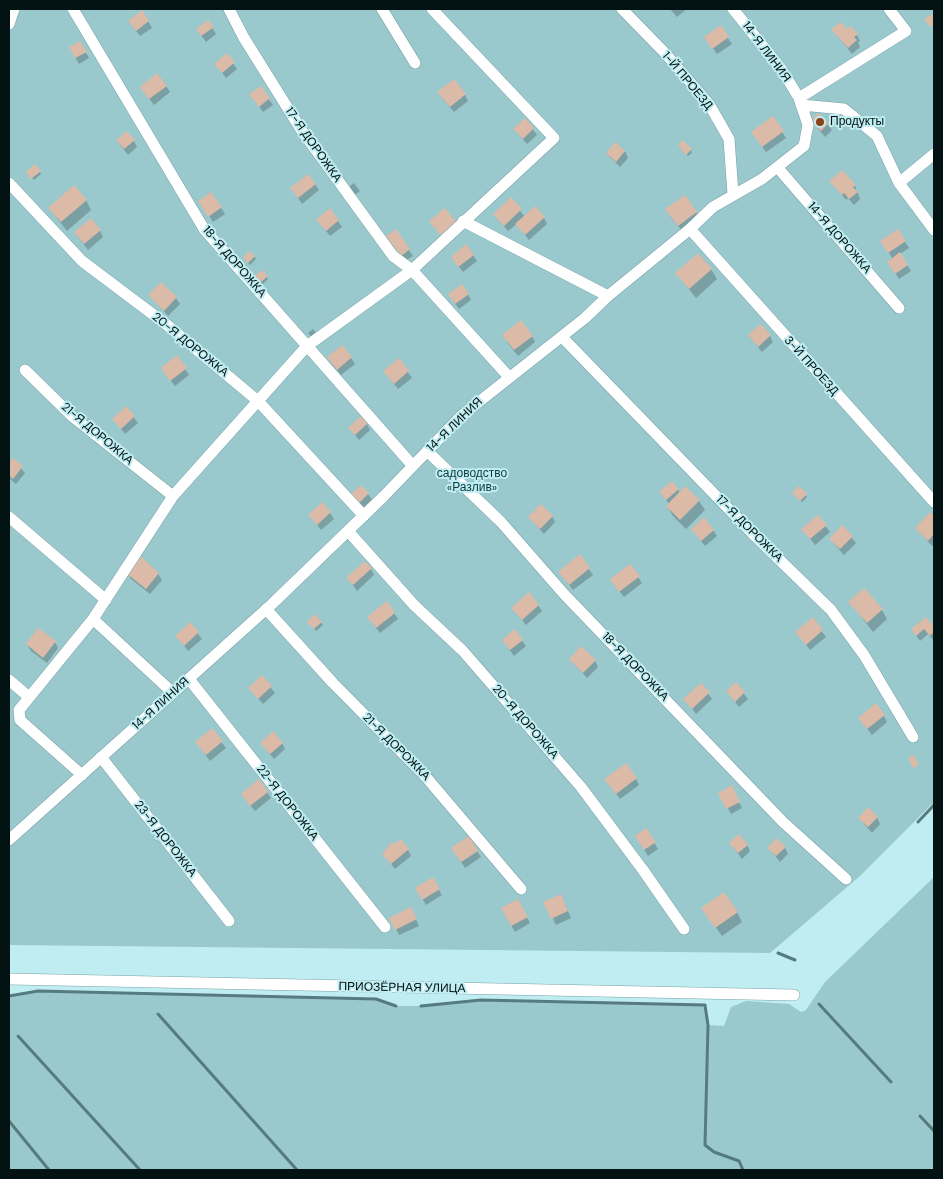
<!DOCTYPE html>
<meta charset="utf-8">
<style>
body{margin:0}
#map{position:relative;width:943px;height:1179px;overflow:hidden;background:#c0edf1;font-family:"DM Sans",sans-serif}
canvas{display:block}
.frame{position:absolute;inset:0;border:10px solid #031213;pointer-events:none}
</style>
<div id="map">
<canvas width="943" height="1179"></canvas>
<div class="frame"></div>
</div>
<script>
const context = document.querySelector('canvas').getContext('2d');
context.lineJoin = 'round';
function paint(path, color) { context.fillStyle = color; context.fill(path, 'evenodd'); }
const shape = rows => new Path2D(rows.map(r => 'M' + r).join(''));
function stroke(path, color, width, dash) { context.strokeStyle = color; context.lineWidth = width; context.lineCap = dash ? 'butt' : 'round'; context.setLineDash(dash || []); context.stroke(path); }
function label(font, color, halo, rows, align = 'center') {
  context.font = font + ' "DM Sans",sans-serif'; context.lineWidth = 4; context.setLineDash([]); context.textBaseline = 'middle'; context.strokeStyle = halo; context.fillStyle = color; for (const [text, x, y, turn = 0] of rows) {
    context.save(); context.translate(x, y); context.rotate((+turn || 0) * Math.PI / 180); context.textAlign = isNaN(turn) ? turn : align; if (halo) context.strokeText(text, 0, 0); context.fillText(text, 0, 0); context.restore();
  }
}
const green = shape([
 [9,9,934,9,934,802,860,876,770,953,9,945],
 [934,877,934,1170,9,1170,9,996,38,991,376,999,396,1006,421,1006,481,1000,705,1005,708,1025,724,1026,731,1007,746,1001,789,1004,801,1012,806,1010,825,982]
]);
const shadow = shape([
 [670,9,687,9,677,17],
 [148,21,152,28,140,36,133,27],
 [208,21,216,34,206,42,201,35],
 [720,27,732,44,717,54,709,43],
 [832,29,857,35,860,41,858,43,860,47,852,54],
 [80,42,89,58,79,64,70,48],
 [227,55,237,69,226,78,216,64],
 [166,86,170,92,154,105,145,93],
 [260,88,273,105,263,112,255,101],
 [465,95,468,101,454,112,442,98],
 [819,115,832,130,825,137,812,121],
 [525,119,537,135,527,144,514,129],
 [782,132,786,138,766,152,756,138],
 [117,141,134,141,137,147,128,155],
 [681,148,691,150,692,153,688,156],
 [625,151,628,158,620,167,607,154],
 [40,172,41,174,34,180,29,175],
 [831,181,855,186,860,199,854,205,848,198,846,200],
 [354,183,360,191,352,197,346,189],
 [315,184,319,190,302,204,292,189],
 [211,193,225,214,213,222,203,207],
 [511,199,525,217,544,218,547,224,529,240,517,224,508,231,494,214],
 [86,200,91,210,67,231,49,208],
 [696,212,700,218,682,231,670,216],
 [338,221,342,227,330,236,322,226],
 [100,231,103,237,88,250,75,233],
 [395,231,413,256,405,261,391,242],
 [898,231,909,248,900,254,911,271,899,279,892,268,893,260,886,247],
 [473,255,477,261,463,272,456,263],
 [254,256,256,259,250,265,244,258],
 [711,269,717,279,696,298,677,274],
 [267,277,268,279,263,284,258,279],
 [468,294,471,300,459,309,453,301],
 [150,295,176,298,180,304,168,316],
 [313,329,317,334,314,340,308,333],
 [532,336,535,342,518,356,507,342],
 [749,336,770,336,773,342,762,352],
 [177,357,189,375,175,386,166,375],
 [351,358,355,364,341,375,332,364],
 [398,359,412,378,398,389,384,371],
 [126,408,138,423,125,434,114,419],
 [367,424,370,430,359,440,350,428],
 [13,460,25,473,16,484,9,478,9,465],
 [678,489,680,493,699,501,705,510,686,529,673,516,667,506,669,504,661,492],
 [368,494,372,500,361,510,354,502],
 [795,495,806,495,807,497,802,502],
 [330,513,334,519,321,530,310,515],
 [930,514,934,518,934,544,932,546,916,528],
 [552,516,555,522,544,534,530,518],
 [818,516,830,532,815,545,803,529],
 [842,527,856,543,844,555,830,539],
 [692,529,713,530,717,536,705,546],
 [579,556,593,575,573,590,559,572],
 [630,565,642,583,624,597,615,586],
 [371,569,374,575,357,591,348,578],
 [128,573,158,574,162,580,150,594,131,579],
 [850,602,882,610,887,619,873,632],
 [538,605,542,611,526,625,513,608],
 [394,613,398,619,380,633,372,623],
 [926,618,934,629,934,641,928,634,920,641,912,630],
 [812,619,826,637,810,650,797,632],
 [321,622,323,625,316,631,310,624],
 [190,624,202,639,188,651,177,636],
 [515,631,526,646,514,656,503,640],
 [55,642,58,648,47,663,31,651,27,644],
 [570,659,595,661,598,667,587,678],
 [262,677,275,693,263,704,250,689],
 [701,684,712,699,696,714,685,699],
 [736,684,748,699,739,707,727,691],
 [884,716,887,722,872,735,859,718],
 [212,730,226,748,210,761,196,742],
 [261,743,282,743,285,749,274,759],
 [636,779,639,785,620,799,610,785],
 [731,787,742,808,731,814,720,793],
 [267,792,271,798,255,811,246,800],
 [877,817,880,824,872,833,859,818],
 [646,830,658,849,648,856,640,843],
 [731,844,747,845,750,851,742,859],
 [769,848,785,848,788,854,780,862],
 [408,850,411,856,395,869,388,860],
 [477,851,481,857,465,868,456,854],
 [432,879,442,895,426,905,416,889],
 [517,900,530,923,515,932,502,909],
 [545,902,564,902,571,918,556,925],
 [737,912,742,922,722,936,709,918],
 [414,915,419,926,399,935,396,929]
]);
const stream = shape([
 [918,822,934,805],
 [778,953,795,960],
 [9,996,38,991,376,999,396,1006],
 [819,1004,891,1082],
 [421,1006,481,1000,705,1005,708,1025,705,1145,714,1152,739,1161,743,1170],
 [158,1014,297,1170],
 [18,1036,140,1170],
 [920,1116,934,1131],
 [9,1121,49,1170]
]);
const building = shape([
 [142,10,149,21,136,31,128,21],
 [934,13,934,30,931,25,929,26,924,19],
 [208,20,214,27,201,36,196,29],
 [841,22,847,29,851,26,858,34,854,37,857,40,848,48,831,29],
 [721,25,729,37,712,49,704,37],
 [80,41,87,52,75,58,69,47],
 [227,53,235,62,222,73,214,64],
 [157,73,167,86,149,99,140,87],
 [454,79,466,94,450,107,437,92],
 [261,86,270,98,259,107,249,94],
 [818,113,829,123,821,131,811,121],
 [773,116,784,131,762,147,751,132],
 [525,118,534,128,523,139,513,129],
 [127,131,135,140,124,149,116,140],
 [683,140,692,149,686,155,678,145],
 [615,142,625,151,616,162,606,153],
 [35,164,41,171,31,179,26,172],
 [842,170,856,185,853,187,858,192,849,199,844,193,842,195,829,181],
 [308,174,316,184,298,198,290,188],
 [74,185,87,200,61,222,48,208],
 [211,192,222,207,208,217,198,201],
 [685,195,697,212,678,226,665,209],
 [511,197,522,209,504,226,493,214],
 [535,206,545,217,525,235,515,224],
 [330,208,339,220,326,231,316,220],
 [445,208,457,223,441,236,429,221],
 [91,218,101,230,84,244,74,232],
 [396,229,410,249,401,256,386,236],
 [898,229,906,241,888,253,880,241],
 [466,244,474,255,458,267,451,257],
 [249,251,255,256,248,263,243,258],
 [900,252,908,265,895,274,887,262],
 [698,253,712,269,689,289,675,273],
 [262,270,268,276,261,282,255,276],
 [161,282,177,297,164,311,148,295],
 [462,284,469,294,455,304,448,294],
 [521,320,533,336,514,350,502,335],
 [761,324,771,335,758,347,748,335],
 [342,345,352,357,337,370,327,357],
 [177,355,187,368,170,381,161,368],
 [399,358,409,371,394,384,383,371],
 [126,406,135,416,121,429,112,419],
 [361,416,368,423,355,435,348,428],
 [13,458,23,466,13,479,9,476,9,463],
 [672,481,679,489,666,500,659,492],
 [361,485,369,493,357,505,349,496],
 [685,486,700,500,680,520,666,506],
 [799,486,807,494,800,501,792,493],
 [322,502,331,512,317,525,308,515],
 [541,504,553,516,540,529,528,517],
 [930,512,934,516,934,534,928,541,915,528],
 [818,515,827,525,810,539,801,529],
 [704,517,714,530,701,541,691,529],
 [842,525,853,536,840,549,829,539],
 [580,554,590,568,569,585,558,572],
 [140,556,159,573,146,589,126,573],
 [365,561,372,568,353,585,346,578],
 [630,564,640,576,619,592,610,579],
 [864,588,883,609,867,623,848,602],
 [529,592,539,605,522,620,511,608],
 [387,601,395,613,376,628,367,617],
 [315,614,322,622,314,629,307,622],
 [813,617,823,630,806,645,795,632],
 [926,617,934,627,934,632,930,636,924,629,916,636,911,629],
 [190,622,199,632,184,646,175,636],
 [38,628,56,641,43,658,26,644],
 [515,629,523,640,510,650,502,640],
 [581,646,596,660,583,673,569,659],
 [262,675,272,686,258,699,248,688],
 [736,682,745,692,735,702,726,691],
 [701,683,710,692,692,709,683,699],
 [876,703,885,715,867,729,858,718],
 [212,728,223,741,206,755,195,742],
 [273,731,283,743,270,754,260,743],
 [914,755,919,765,913,768,908,758],
 [626,763,637,778,616,794,604,779],
 [259,779,268,792,250,806,241,794],
 [732,785,740,802,726,809,718,793],
 [868,807,878,817,868,827,858,818],
 [646,828,656,842,644,850,635,836],
 [739,834,748,845,738,853,729,843],
 [469,836,478,851,461,862,451,848],
 [777,838,786,847,776,856,767,848],
 [401,839,409,849,391,864,382,854,392,842,394,844],
 [433,877,440,889,422,900,415,888],
 [724,892,738,912,715,928,701,908],
 [561,894,568,911,551,919,543,902],
 [518,899,528,917,511,926,501,908],
 [411,907,417,919,395,930,389,918]
]);
const street = shape([
 [73,9,204,229,413,466],
 [229,9,244,38,302,131,393,256,412,270,509,377],
 [382,9,415,63],
 [622,9,665,53,709,104,729,139,733,194],
 [9,24,14,9],
 [799,98,906,31,889,9],
 [801,105,844,109,877,136,899,183,934,230],
 [778,168,899,308],
 [9,183,82,261,167,325,258,401,364,516],
 [899,183,934,154],
 [463,221,608,296],
 [690,229,934,502],
 [562,337,752,533,831,610,864,655,913,737],
 [25,370,73,417,173,496],
 [427,451,501,522,564,594,783,822,846,879],
 [9,517,106,600],
 [348,531,414,605,463,651,581,787,643,870,684,929],
 [266,609,333,683,426,777,521,889],
 [93,619,173,693],
 [189,679,385,927],
 [9,680,29,697],
 [101,757,229,921],
 [82,775,20,720,19,710,93,619,173,496,307,346,412,270,554,138,432,9],
 [9,840,272,604,383,497,461,416,585,318,608,296,690,229,713,207,762,179,804,146,808,125,799,98,782,70,733,9],
 [9,979,794,995]
]);
const markers = [
 [820,122,5,"#874218"]
];
const streetNames = [
 ["14-Я ЛИНИЯ",766,52,53],
 ["1-Й ПРОЕЗД",687,81,50],
 ["17-Я ДОРОЖКА",313,145,55],
 ["14-Я ДОРОЖКА",839,238,49],
 ["18-Я ДОРОЖКА",234,262,49],
 ["20-Я ДОРОЖКА",190,345,39],
 ["3-Й ПРОЕЗД",811,366,48],
 ["14-Я ЛИНИЯ",455,425,-44],
 ["21-Я ДОРОЖКА",97,434,40],
 ["17-Я ДОРОЖКА",749,529,45],
 ["18-Я ДОРОЖКА",635,667,46],
 ["14-Я ЛИНИЯ",161,704,-42],
 ["20-Я ДОРОЖКА",525,722,49],
 ["21-Я ДОРОЖКА",396,747,45],
 ["22-Я ДОРОЖКА",287,803,52],
 ["23-Я ДОРОЖКА",165,839,52],
 ["ПРИОЗЁРНАЯ УЛИЦА",402,988,1]
];
const poiNames = [
 ["Продукты",830,122]
];
const parkNames = [
 ["садоводство",472,474],
 ["«Разлив»",472,488]
];
paint(green, '#99c8cd');
paint(shadow, '#0003');
stroke(stream, '#567b7f', 3);
paint(building, '#dcbaa8');
stroke(street, '#78a3a7', 12);
stroke(street, '#fff', 11);
for (const [x, y, r, color] of markers) { const dot = new Path2D(); dot.arc(x, y, r, 0, 2 * Math.PI); context.fillStyle = color; context.fill(dot); stroke(dot, '#c0edf1', 2); }
label('12px', '#031213', '#c0edf1', streetNames);
label('12px', '#031213', '#c0edf1', poiNames, 'left');
label('12px', '#0b3a3e', '#c0edf1', parkNames);
</script>
